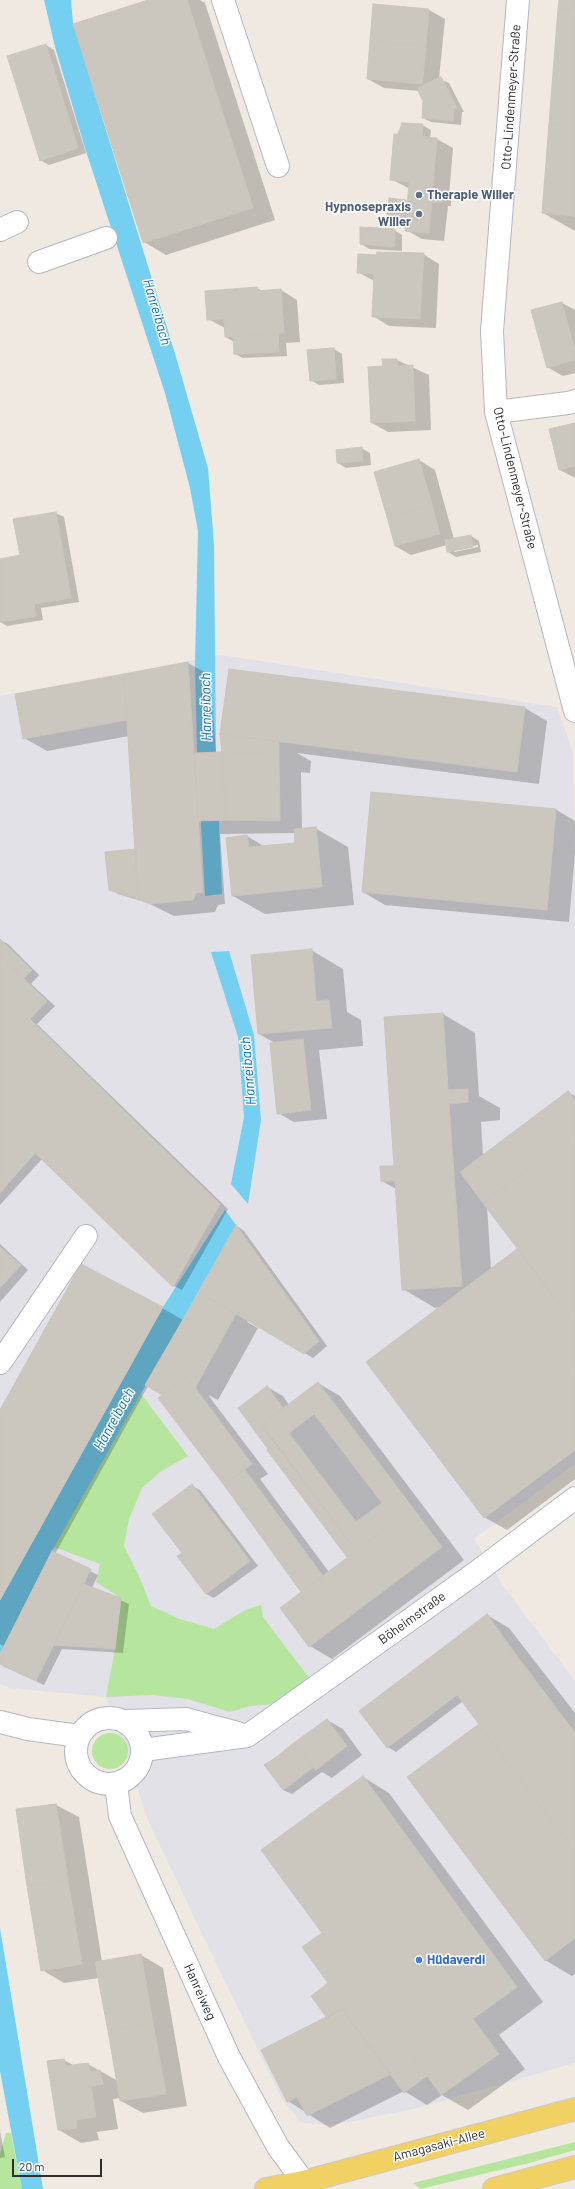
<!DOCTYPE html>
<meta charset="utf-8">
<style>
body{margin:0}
#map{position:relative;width:575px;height:2189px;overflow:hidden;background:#efe9e1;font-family:Barlow,sans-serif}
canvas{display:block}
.scale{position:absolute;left:12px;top:2159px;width:90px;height:18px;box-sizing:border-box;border:2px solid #2e2e2e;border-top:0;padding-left:5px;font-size:12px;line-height:14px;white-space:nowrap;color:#2e2e2e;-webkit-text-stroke:3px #fff;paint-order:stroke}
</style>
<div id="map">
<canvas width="575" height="2189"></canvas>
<div class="scale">20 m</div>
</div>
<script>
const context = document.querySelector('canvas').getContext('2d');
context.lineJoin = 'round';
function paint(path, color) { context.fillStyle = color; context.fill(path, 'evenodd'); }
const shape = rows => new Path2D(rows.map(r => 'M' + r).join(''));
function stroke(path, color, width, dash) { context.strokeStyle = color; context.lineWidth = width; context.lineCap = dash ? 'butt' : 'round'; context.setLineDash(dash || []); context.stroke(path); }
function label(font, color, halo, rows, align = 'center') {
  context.font = font + ' Barlow,sans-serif'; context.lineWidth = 3; context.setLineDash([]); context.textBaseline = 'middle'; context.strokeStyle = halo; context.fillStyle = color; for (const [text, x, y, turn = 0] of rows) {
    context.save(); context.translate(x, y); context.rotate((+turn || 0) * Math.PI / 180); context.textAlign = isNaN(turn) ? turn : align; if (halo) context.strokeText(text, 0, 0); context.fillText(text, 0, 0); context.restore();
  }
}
const industrial = shape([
 [221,655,557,707,573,753,575,853,575,1464,474,1539,502,1584,575,1681,575,2063,410,2110,332,2125,301,2123,281,2098,149,1823,106,1697,10,1688,0,1684,0,696]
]);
const green = shape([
 [141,1394,188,1456,160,1472,142,1488,129,1519,124,1546,139,1576,151,1606,180,1619,214,1629,245,1610,261,1605,263,1617,316,1687,274,1704,250,1706,230,1712,188,1699,153,1695,106,1697,115,1649,121,1598,96,1582,100,1564,54,1547],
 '92 1751a18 18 0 1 1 36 0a18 18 0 1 1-36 0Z',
 [6,2133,11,2133,22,2189,0,2189,0,2153],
 [575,2142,575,2150,529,2163,420,2189,413,2183]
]);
const water = shape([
 [44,0,71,0,73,23,176,357,208,468,214,545,216,751,222,894,205,896,197,752,195,664,198,531,190,488,165,393,85,148,55,47],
 [229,951,254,1035,261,1120,248,1204,231,1184,244,1117,238,1037,211,952],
 [225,1210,236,1225,52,1551,0,1654,0,1600,163,1307],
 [0,1928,43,2189,22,2189,0,2071]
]);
const shadow = shape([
 [152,0,200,0,205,3,275,220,166,255,144,242],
 [560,0,575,0,575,231,543,213],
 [429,10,445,19,439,79,449,83,464,112,462,112,461,125,431,122,423,118,424,101,419,91,384,88,368,79],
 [46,45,54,50,86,153,49,165,40,160],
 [422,125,431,130,430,138,437,139,453,148,449,195,451,196,451,206,448,206,444,241,422,239,406,230,407,222,396,221,388,216,406,201,408,202,410,189,391,179,403,136,399,133],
 [394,230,402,235,402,251,369,249,361,244],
 [423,254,439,264,436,328,389,326,373,316,374,281,358,272,377,256],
 [257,288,264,292,281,290,297,300,300,342,286,343,287,356,243,358,235,354,234,342,226,337,225,328,208,319],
 [562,303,575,310,575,373,563,376,547,367],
 [334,349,342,354,344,383,319,385,311,380],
 [397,360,429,375,431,430,388,432,372,423,384,367],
 [575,424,575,478,560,470],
 [361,448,370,453,371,465,346,468,338,463],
 [419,460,435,470,454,539,471,536,479,541,481,552,456,557,448,552,447,545,411,555,395,546],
 [478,545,478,547,454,552,454,550],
 [56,513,64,517,79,602,41,608,43,620,7,626,0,622,0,560,21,556],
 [188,663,210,675,216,753,223,753,221,734,525,708,547,721,539,784,297,753,311,761,310,773,301,772,302,829,315,828,348,847,354,905,265,914,233,896,247,836,265,847,296,844,295,833,220,834,225,904,218,905,215,912,174,916,148,903,118,894,110,889,136,850,129,736,47,751,24,738],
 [555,809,575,821,575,853,569,922,385,905,363,892],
 [0,940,8,944,39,975,31,984,55,1006,37,1024,228,1209,182,1290,174,1286,42,1159,0,1205],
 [311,950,343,969,347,1012,361,1020,363,1046,319,1050,327,1119,294,1122,278,1113,275,1043,259,1034],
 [443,1014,475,1033,479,1096,500,1108,500,1120,481,1122,483,1156,568,1092,575,1096,575,1479,507,1530,484,1517,440,1307,435,1308,403,1289,396,1189,382,1181,395,1167],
 [487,1206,519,1249,491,1269],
 [237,1226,244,1231,327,1346,313,1358,248,1320,247,1322,258,1328,218,1400,208,1395,268,1474,260,1479,329,1572,349,1557,268,1451,270,1449,239,1408,267,1387,283,1396,289,1405,318,1383,340,1396,464,1560,332,1659,310,1646,303,1592,225,1484,159,1398,164,1395,148,1386,55,1554,98,1575,92,1588,129,1604,123,1653,62,1649,44,1685,5,1667,0,1664,0,1657,5,1647,0,1644,0,1412,162,1308,183,1320],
 [0,1244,28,1270,0,1302],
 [192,1486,200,1490,258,1566,214,1598,206,1594,183,1553],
 [487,1615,509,1628,575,1713,575,1974,572,1976,545,1960,481,1724,463,1701,396,1752,388,1747],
 [327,1720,343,1729,362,1755,332,1778,322,1772,292,1794,283,1790],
 [363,1777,389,1793,543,2002,499,2035,525,2069,468,2110,442,2095,427,2105,404,2091,330,2128,288,2101,328,2018,330,1984,323,1933],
 [56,1805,79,1817,102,1962,141,1955,163,1968,187,2106,143,2113,121,2101,121,2098,113,2099,118,2129,97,2132,99,2140,81,2143,59,2130,64,2060,75,2066,88,2064,118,2081,99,1978,64,1983,42,1970,17,1810],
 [0,2131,5,2157,0,2158]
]);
const building = shape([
 [148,0,187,0,253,208,143,243,73,24,148,0],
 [559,0,575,0,575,10,558,9,559,0],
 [373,4,429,9,426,46,370,41,373,4],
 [558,9,575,10,575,126,549,124,558,9],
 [370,41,426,46,422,84,367,79,370,41],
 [46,44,78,148,40,161,7,56,46,44],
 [441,77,448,90,423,101,418,91,419,87,441,77],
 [448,90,457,108,454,108,453,121,422,118,423,101,448,90],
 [402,123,423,124,422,137,398,134,402,123],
 [549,124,575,126,575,216,542,213,549,124],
 [394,134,437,138,429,233,405,231,409,182,390,180,394,134],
 [433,190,443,191,443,202,431,202,433,190],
 [389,198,406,200,404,218,387,217,389,198],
 [360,227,395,229,394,247,360,244,360,227],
 [377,252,424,253,420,319,372,317,374,274,357,273,358,254,376,255,377,252],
 [257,287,258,291,281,289,284,333,225,337,224,319,207,320,205,291,257,287],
 [562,302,575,351,575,360,547,368,531,310,562,302],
 [278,334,279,352,234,354,233,336,278,334],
 [334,348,336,379,310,381,307,350,334,348],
 [382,359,397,359,398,366,413,365,415,421,371,423,368,367,383,366,382,359],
 [575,423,575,466,559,470,549,429,575,423],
 [362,447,363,461,337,463,336,450,362,447],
 [419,459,432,505,387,517,374,472,419,459],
 [432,505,440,534,395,546,387,517,432,505],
 [56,512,71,598,34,604,36,616,0,622,0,559,20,555,13,519,56,512],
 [471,535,473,547,447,552,445,540,471,535],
 [188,662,203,892,196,893,193,900,150,904,138,899,124,674,188,662],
 [229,669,525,707,517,772,220,734,229,669],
 [124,674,127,720,23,739,15,694,124,674],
 [220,734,279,742,279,755,222,752,220,734],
 [222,752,279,755,280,821,226,820,222,752],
 [222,752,226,820,198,821,195,753,222,752],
 [371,792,556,809,547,910,362,892,371,792],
 [316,827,322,887,232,896,226,838,247,835,249,847,295,843,294,829,316,827],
 [136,849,138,899,109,890,105,852,136,849],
 [0,939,32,970,23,979,0,956,0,939],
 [312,949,316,1001,329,1000,332,1028,258,1034,251,955,312,949],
 [0,956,47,1001,30,1019,220,1204,173,1287,35,1153,0,1193,0,956],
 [443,1013,448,1090,468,1089,468,1102,449,1104,462,1286,402,1290,395,1181,381,1181,380,1166,394,1166,384,1017,443,1013],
 [303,1039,311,1110,277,1114,270,1043,303,1039],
 [568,1091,575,1101,575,1134,483,1203,460,1172,568,1091],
 [575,1134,575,1325,483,1203,575,1134],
 [236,1225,319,1341,304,1354,199,1292,236,1225],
 [0,1247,21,1265,0,1288,0,1247],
 [517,1249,575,1325,575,1368,568,1374,575,1384,575,1450,484,1518,366,1362,517,1249],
 [81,1264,163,1307,0,1600,0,1410,81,1264],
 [199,1292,236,1314,195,1388,187,1377,162,1395,145,1385,199,1292],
 [575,1368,575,1384,568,1374,575,1368],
 [187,1377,252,1464,224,1485,158,1398,187,1377],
 [318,1382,413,1508,356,1551,261,1425,318,1382],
 [267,1386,283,1408,261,1425,276,1443,268,1449,238,1408,267,1386],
 [314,1414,382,1503,356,1522,289,1433,314,1414],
 [276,1443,356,1551,347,1557,267,1450,276,1443],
 [245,1470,323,1576,301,1592,224,1485,245,1470],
 [192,1484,250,1561,206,1594,177,1556,182,1553,152,1514,192,1484],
 [413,1508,442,1547,309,1647,280,1608,413,1508],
 [52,1551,91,1569,36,1681,0,1664,0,1654,52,1551],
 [83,1584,121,1598,115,1649,54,1645,83,1584],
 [487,1614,514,1652,457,1695,428,1659,487,1614],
 [514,1652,575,1733,575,1852,457,1695,514,1652],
 [428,1659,457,1695,387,1748,359,1711,428,1659],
 [327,1719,347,1746,316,1770,295,1742,327,1719],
 [479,1724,575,1852,575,1938,545,1961,407,1777,479,1724],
 [295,1742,314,1767,303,1775,285,1750,295,1742],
 [285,1750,303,1775,293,1783,275,1758,285,1750],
 [275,1758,293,1783,283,1790,264,1765,275,1758],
 [363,1776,517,1987,473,2019,499,2054,441,2095,261,1850,363,1776],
 [56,1804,68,1880,27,1886,16,1809,56,1804],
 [68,1880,82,1964,41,1971,27,1886,68,1880],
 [322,1933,427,2076,404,2093,342,2009,327,2018,311,1996,328,1983,302,1947,322,1933],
 [141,1954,153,2023,108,2031,95,1962,141,1954],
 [342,2009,391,2074,307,2116,297,2097,287,2102,261,2050,342,2009],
 [153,2023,166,2094,120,2101,108,2031,153,2023],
 [64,2059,66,2066,88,2063,90,2072,100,2070,103,2084,91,2086,96,2117,76,2120,77,2128,58,2130,47,2061,64,2059]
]);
const minor = shape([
 [223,0,278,166],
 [518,0,492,331,496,412,575,711],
 [0,230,17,222],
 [39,262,106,238],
 [496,412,568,403,575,401],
 [0,1363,86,1236],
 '76 1751a33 33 0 1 1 66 0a33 33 0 1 1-66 0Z',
 [126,1721,186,1719,238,1733],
 [0,1722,28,1729,79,1736],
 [143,1750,247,1736,474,1574,575,1498],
 [116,1784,120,1816,229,2057,278,2147,309,2189]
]);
const major = shape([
 [266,2189,303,2182,575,2109],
 [494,2189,575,2167]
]);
const markers = [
 [419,195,4,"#5c6f8a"],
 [419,214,4,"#5c6f8a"],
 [419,1960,4,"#3f7fe0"]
];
const streetNames = [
 ["Otto-Lindenmeyer-Straße",511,97,-86],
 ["Otto-Lindenmeyer-Straße",515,478,76],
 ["Böheimstraße",412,1618,-36],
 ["Hanreiweg",200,1992,66],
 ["Amagasaki-Allee",439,2145,-15]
];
const serviceNames = [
 ["Therapie Willer",427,195],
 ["Hypnosepraxis",411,207,"right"],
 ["Willer",411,222,"right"]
];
const shopNames = [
 ["Hüdaverdi",427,1960]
];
const waterNames = [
 ["Hanreibach",157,312,74],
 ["Hanreibach",206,707,-91],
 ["Hanreibach",248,1071,-95],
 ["Hanreibach",114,1419,-61]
];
paint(industrial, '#e3e1e8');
paint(green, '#b6e59e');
paint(water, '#75cff0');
paint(shadow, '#0003');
paint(building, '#cbc7bf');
stroke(building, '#cbc5ba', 1);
stroke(minor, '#b4b7c1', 24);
stroke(major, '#c9c9c9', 24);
stroke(minor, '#fff', 22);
stroke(major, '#f2d163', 22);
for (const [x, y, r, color] of markers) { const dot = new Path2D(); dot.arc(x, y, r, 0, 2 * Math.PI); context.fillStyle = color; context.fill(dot); stroke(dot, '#fff', 1.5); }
label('13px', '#2e2e2e', '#fff', streetNames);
label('bold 13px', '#4e5e75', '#fff', serviceNames, 'left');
label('bold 13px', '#366cbe', '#fff', shopNames, 'left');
label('italic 14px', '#0d6fa3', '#fff', waterNames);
</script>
